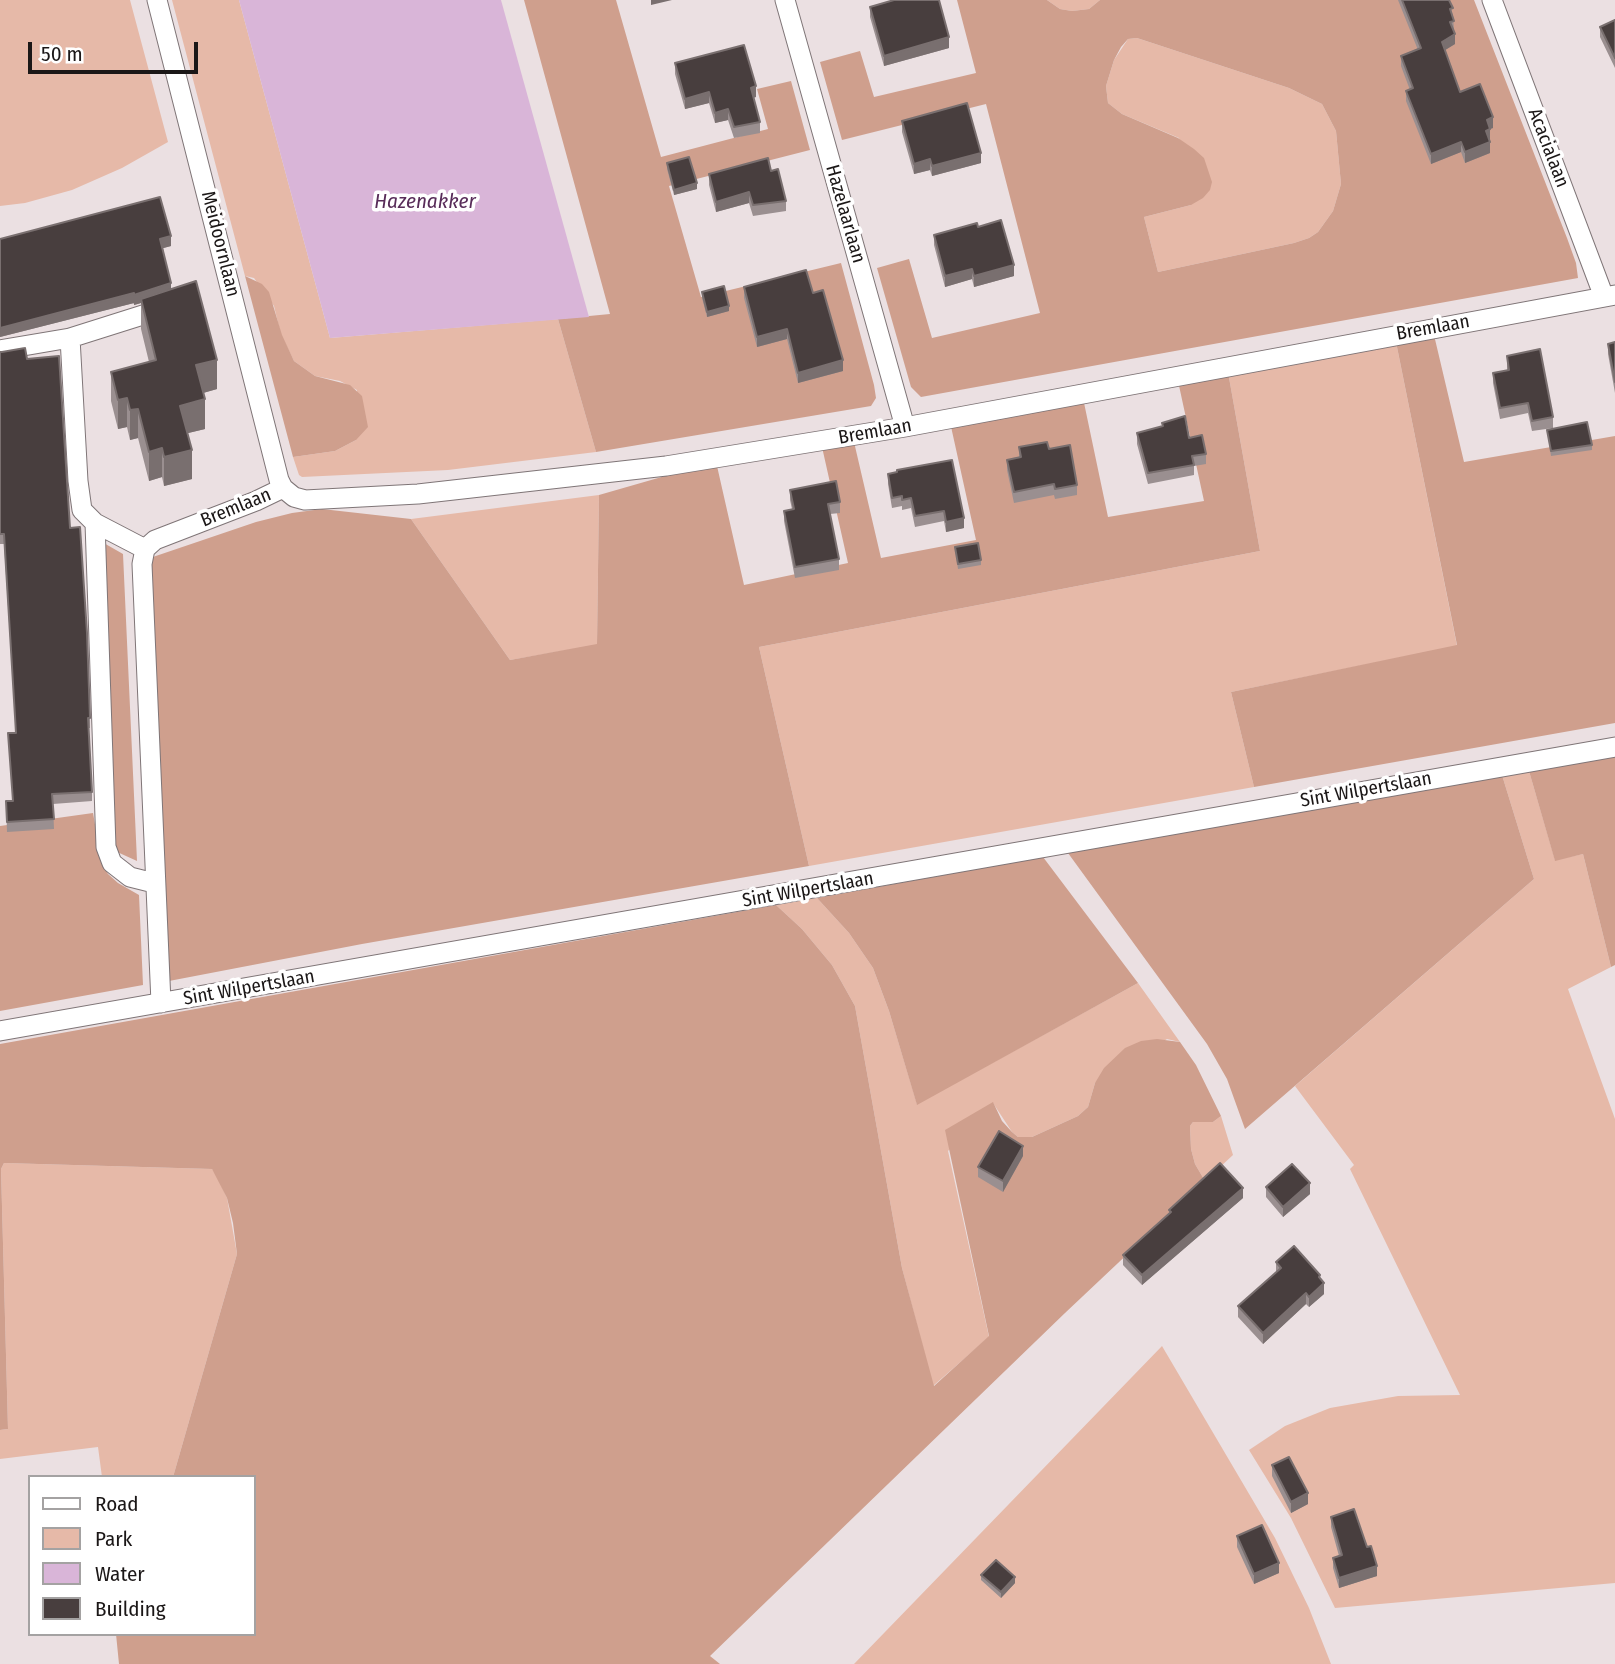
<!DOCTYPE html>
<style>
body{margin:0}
#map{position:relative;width:1615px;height:1664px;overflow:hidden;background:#ebe0e2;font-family:"Fira Sans Condensed",sans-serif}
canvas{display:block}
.legend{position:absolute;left:28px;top:1475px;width:228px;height:161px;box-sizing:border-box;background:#fff;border:2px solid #a4a2a2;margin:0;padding:9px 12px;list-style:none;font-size:21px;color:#1b1717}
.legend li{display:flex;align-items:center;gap:14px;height:35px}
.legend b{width:35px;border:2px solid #a4a2a2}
.scale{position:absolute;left:28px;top:42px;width:170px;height:32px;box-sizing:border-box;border:4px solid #1b1717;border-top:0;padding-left:9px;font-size:21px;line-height:24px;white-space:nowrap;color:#1b1717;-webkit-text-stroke:5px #fff;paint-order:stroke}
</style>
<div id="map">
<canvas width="1615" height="1664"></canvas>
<ul class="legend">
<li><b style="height:9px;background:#fff"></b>Road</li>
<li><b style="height:19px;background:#e6b9a8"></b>Park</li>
<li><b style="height:19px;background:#d9b5d8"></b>Water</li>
<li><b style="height:19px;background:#483e3e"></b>Building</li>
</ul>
<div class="scale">50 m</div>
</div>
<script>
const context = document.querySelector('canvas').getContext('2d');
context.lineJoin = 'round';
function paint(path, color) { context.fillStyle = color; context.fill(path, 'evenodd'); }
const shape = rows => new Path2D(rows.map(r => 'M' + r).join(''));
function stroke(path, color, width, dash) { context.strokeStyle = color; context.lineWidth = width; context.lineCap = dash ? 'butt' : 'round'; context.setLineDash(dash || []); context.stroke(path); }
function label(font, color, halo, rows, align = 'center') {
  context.font = font + ' "Fira Sans Condensed",sans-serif'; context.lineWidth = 7; context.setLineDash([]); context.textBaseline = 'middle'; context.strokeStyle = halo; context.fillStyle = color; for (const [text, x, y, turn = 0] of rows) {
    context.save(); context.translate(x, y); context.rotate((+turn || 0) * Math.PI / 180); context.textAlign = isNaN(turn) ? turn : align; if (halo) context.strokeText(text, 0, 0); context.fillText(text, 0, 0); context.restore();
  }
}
const green = shape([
 [0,0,130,0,168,142,122,168,72,190,25,203,0,206],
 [172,0,239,0,330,338,558,319,596,452,448,470,302,477,299,475,293,457,335,451,356,440,357,390,340,381,315,376,294,361,281,335,274,306,254,278,245,276],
 [1047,0,1100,0,1089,9,1072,11,1060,9],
 [1137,38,1289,88,1322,104,1336,131,1341,184,1333,211,1318,232,1309,238,1294,243,1158,272,1144,217,1191,205,1179,138,1122,114,1108,103,1106,86,1114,60,1128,39],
 [1396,342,1457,646,1231,692,1254,787,809,866,759,647,1260,551,1228,372],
 [599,495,597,645,510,660,411,519],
 [1529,771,1555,860,1583,854,1611,967,1568,989,1615,1119,1615,1583,1335,1608,1291,1518,1249,1450,1285,1426,1330,1408,1398,1396,1460,1395,1350,1169,1354,1165,1295,1086,1534,879,1502,775],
 [817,898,849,933,873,968,889,1011,917,1104,1138,983,1180,1042,1167,1039,1095,1083,1088,1107,1078,1116,1032,1137,1018,1137,1012,1132,993,1103,948,1151,989,1337,933,1386,902,1268,855,1006,832,965,802,929,776,905],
 [1221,1116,1233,1155,1205,1181,1195,1164,1191,1149,1190,1126,1193,1122,1213,1122],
 [4,1163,212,1169,216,1174,227,1198,237,1254,173,1477,102,1477,98,1447,0,1459,0,1430,8,1429,1,1169],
 [1162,1346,1275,1538,1309,1608,1331,1664,854,1664]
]);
const forest = shape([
 [524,0,616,0,661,157,768,129,757,89,791,81,810,150,669,186,701,297,841,263,874,385,876,398,871,406,596,452,558,319,610,314],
 [957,0,1047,0,1060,9,1072,11,1089,9,1100,0,1474,0,1567,238,1576,263,1578,278,921,397,911,387,877,268,909,259,932,338,1040,313,986,104,842,140,820,62,860,51,874,97,976,73],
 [1137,38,1289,88,1322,104,1336,131,1341,184,1333,211,1318,232,1309,238,1294,243,1158,272,1144,217,1191,205,1203,198,1210,190,1212,182,1204,158,1194,149,1178,138,1122,114,1108,103,1106,86,1114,60,1121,47,1128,39],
 [245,276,262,284,269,292,282,335,294,361,315,376,350,385,362,396,368,427,356,440,335,451,293,457],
 [1434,335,1464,462,1615,436,1615,723,1254,787,1231,692,1457,645,1396,342],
 [1228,372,1260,551,759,647,809,866,362,944,169,981,147,559,256,522,292,513,322,509,411,519,510,660,597,644,599,495,679,472,717,466,744,585,848,563,822,447,854,442,881,558,976,540,950,422,1083,398,1108,517,1204,501,1178,381],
 [102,542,123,554,137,861,115,851],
 [1615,755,1615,965,1611,967,1583,854,1555,861,1529,771],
 [1502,775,1534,879,1245,1129,1227,1079,1207,1044,1068,853],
 [93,813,102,864,108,874,118,883,139,895,143,985,0,1011,0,826],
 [1043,857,1138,983,917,1105,889,1011,873,968,849,933,817,898],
 [776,905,802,929,832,965,855,1006,902,1268,934,1386,989,1336,945,1130,993,1102,1002,1121,1012,1132,1018,1137,1032,1137,1078,1116,1088,1107,1095,1083,1104,1068,1125,1048,1141,1041,1157,1039,1180,1042,1196,1065,1221,1116,1213,1122,1193,1122,1190,1126,1191,1149,1195,1164,1205,1181,1065,1313,710,1656,720,1664,119,1664,116,1634,254,1634,254,1477,173,1477,237,1254,233,1223,227,1198,212,1169,4,1163,1,1169,8,1429,0,1430,0,1044]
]);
const water = shape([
 [239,0,501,0,589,317,330,338]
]);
const minor = shape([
 [157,0,279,480,283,488],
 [785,0,905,427],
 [1492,0,1604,297],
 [70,338,78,481,82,510,95,523,106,847,112,863,130,877,154,883],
 [0,350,70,338,165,308],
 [95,523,145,549],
 [161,1003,142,564,145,549,155,540,256,501,283,488,294,497,305,500,418,494,666,466,905,427,1615,295],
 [0,1031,1615,747]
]);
const wall = shape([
 [1398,0,1449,0,1453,16,1455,44,1445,50,1460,92,1493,128,1490,129,1490,139,1489,140,1490,153,1465,163,1461,152,1431,164,1406,101,1406,91,1410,90,1401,66,1401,56,1418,50],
 [870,7,949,48,884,66,870,17],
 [1615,20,1615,68,1600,37,1600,27],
 [675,63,756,97,753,98,760,122,760,133,734,138,728,120,715,123,709,103,685,109,675,74],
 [902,121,981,163,932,176,930,170,914,174,902,132],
 [667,163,697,189,674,195,667,169],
 [771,171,786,201,786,211,753,216,749,203,716,212,709,185,709,174],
 [978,227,1014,276,974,287,972,279,945,287,934,245,934,235],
 [0,239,171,246,163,248,171,289,217,389,203,393,205,429,188,433,192,479,164,486,162,477,149,481,138,438,130,440,127,427,118,429,111,401,111,372,149,362,141,329,141,303,134,305,134,303,0,337],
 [744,287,813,293,843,371,798,383,787,339,757,347,744,298],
 [702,292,729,311,707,317,702,298],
 [1615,342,1615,393,1608,354,1608,344],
 [0,352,27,359,70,528,90,718,90,728,88,728,92,792,92,801,53,804,54,829,7,832,6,801,13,801,8,733,16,733,4,544,0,544],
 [1507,356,1553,417,1553,428,1532,431,1528,413,1500,419,1493,383,1493,373,1507,370],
 [1162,423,1189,438,1206,454,1206,464,1194,466,1194,475,1148,484,1137,444,1137,433,1162,426],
 [1547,430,1592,445,1592,450,1551,456],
 [1019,447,1049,449,1077,485,1077,495,1055,499,1054,495,1014,503,1007,470,1007,460,1019,458],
 [897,470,964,528,946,532,944,521,915,527,911,508,902,510,902,506,892,508,888,484,888,474,897,472],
 [790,490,840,502,840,513,830,514,839,559,839,570,795,578,784,521,784,511,792,509,790,500],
 [955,547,981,560,981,565,958,569],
 [1023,1156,1003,1192,978,1177,978,1167],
 [1266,1187,1310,1194,1283,1217,1266,1197],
 [1243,1198,1142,1285,1123,1265,1123,1255,1169,1213,1169,1210],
 [1276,1262,1320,1279,1324,1294,1309,1307,1306,1304,1263,1344,1238,1317,1238,1306,1276,1272],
 [1272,1465,1308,1504,1291,1513,1272,1476],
 [1331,1517,1367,1547,1377,1576,1339,1588,1333,1568,1333,1558,1339,1556,1331,1527],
 [1237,1536,1279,1573,1254,1584,1237,1547],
 [981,1575,1015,1583,1001,1598,981,1580]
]);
const shadedWall = shape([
 [651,0,672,0,651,5],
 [1455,34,1455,44,1442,52,1442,42],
 [949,37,949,48,884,66,884,56],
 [756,86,756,97,751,98,751,88],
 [709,92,709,103,685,109,685,99],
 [728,109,728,120,715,123,715,113],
 [1493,117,1493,128,1490,129,1490,139,1486,141,1487,120],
 [1461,142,1461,152,1431,164,1431,154],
 [1490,142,1490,153,1465,163,1465,152],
 [981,153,981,163,932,176,932,166],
 [930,159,930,170,914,174,914,164],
 [697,183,697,189,674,195,674,190],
 [749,192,749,203,716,212,716,202],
 [171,236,171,246,160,249,160,239],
 [1014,265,1014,276,974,287,974,276],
 [972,269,972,279,945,287,945,276],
 [171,283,171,293,141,299,141,303,134,305,134,295],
 [134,293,134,303,0,337,0,328],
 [729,306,729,311,707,317,707,312],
 [787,329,787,339,757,347,757,337],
 [217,360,217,389,196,395,196,365],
 [843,360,843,371,798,383,798,373],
 [127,398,127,427,118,429,118,400],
 [205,399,205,429,180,435,180,406],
 [138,409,138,438,130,440,130,410],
 [162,448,162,477,149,481,149,452],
 [192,450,192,479,164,486,164,457],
 [964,518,964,528,946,532,946,522],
 [1023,1146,1023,1156,1003,1192,1003,1181],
 [1310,1183,1310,1194,1283,1217,1283,1207],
 [1243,1188,1243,1198,1142,1285,1142,1275],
 [1324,1283,1324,1294,1309,1307,1309,1297],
 [1306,1293,1306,1304,1263,1344,1263,1333],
 [1308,1493,1308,1504,1291,1513,1291,1502],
 [1279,1563,1279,1573,1254,1584,1254,1574],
 [1377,1566,1377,1576,1339,1588,1339,1578],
 [1015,1577,1015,1583,1001,1598,1001,1592]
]);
const building = shape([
 [894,0,939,0,949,37,884,56,870,7,894,0],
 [1402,0,1449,0,1453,8,1450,9,1454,21,1450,22,1455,34,1442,42,1460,92,1480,84,1493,117,1487,120,1490,129,1486,131,1490,142,1465,152,1461,142,1431,154,1406,91,1413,88,1401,56,1421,48,1402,0],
 [1615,20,1615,58,1600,27,1615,20],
 [744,45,756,86,751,88,760,122,734,127,728,109,715,113,709,92,685,99,675,63,744,45],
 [967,103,981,153,932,166,930,159,914,164,902,121,967,103],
 [689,157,697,183,674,190,667,163,689,157],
 [768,158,771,171,778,169,786,201,753,205,749,192,716,202,709,174,768,158],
 [160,197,171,236,160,239,171,283,134,295,134,293,0,328,0,239,160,197],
 [1001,220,1014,265,974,276,972,269,945,276,934,235,977,223,978,227,1001,220],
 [806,270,813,293,823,290,843,360,798,373,787,329,757,337,744,287,806,270],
 [196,281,217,360,196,365,205,399,180,406,192,450,164,457,162,448,149,452,138,409,130,410,127,398,118,400,111,372,156,360,141,299,196,281],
 [724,286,729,306,707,312,702,292,724,286],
 [1615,342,1615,382,1608,344,1615,342],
 [25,348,27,359,59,356,70,528,80,527,87,633,90,718,88,718,92,792,52,794,54,819,7,822,6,801,13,801,8,733,16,733,4,534,0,534,0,352,2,352,25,348],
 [1540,349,1553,417,1532,421,1528,403,1500,408,1493,373,1509,370,1507,356,1540,349],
 [1185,416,1189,438,1202,435,1206,454,1192,456,1194,465,1148,473,1137,433,1163,426,1162,423,1185,416],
 [1587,422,1592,445,1551,451,1547,430,1587,422],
 [1047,442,1049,449,1070,445,1077,485,1055,489,1054,484,1014,492,1007,460,1021,457,1019,447,1047,442],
 [952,460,964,518,946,522,944,511,915,516,911,498,902,500,902,496,892,498,888,474,897,472,897,470,952,460],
 [836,481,840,502,828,504,839,559,795,567,784,511,794,509,790,490,836,481],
 [978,543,981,560,958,564,955,547,978,543],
 [999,1131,1023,1146,1003,1181,978,1167,999,1131],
 [1220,1163,1243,1188,1142,1275,1123,1255,1171,1212,1169,1210,1220,1163],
 [1292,1164,1310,1183,1283,1207,1266,1187,1292,1164],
 [1294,1246,1320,1275,1319,1277,1324,1283,1309,1297,1306,1293,1263,1333,1238,1306,1281,1268,1276,1262,1294,1246],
 [1289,1457,1308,1493,1291,1502,1272,1465,1289,1457],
 [1354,1509,1367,1547,1371,1546,1377,1566,1339,1578,1333,1558,1342,1555,1331,1517,1354,1509],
 [1262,1525,1279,1563,1254,1574,1237,1536,1262,1525],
 [996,1560,1015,1577,1001,1592,981,1575,996,1560]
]);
const streetNames = [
 ["Acacialaan",1548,148,69],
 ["Hazelaarlaan",845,214,74],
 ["Meidoornlaan",220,244,76],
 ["Bremlaan",1433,328,-10],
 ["Bremlaan",875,432,-10],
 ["Bremlaan",236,508,-22],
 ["Sint Wilpertslaan",1366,790,-10],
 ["Sint Wilpertslaan",808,890,-10],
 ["Sint Wilpertslaan",249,988,-10]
];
const waterNames = [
 ["Hazenakker",425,202]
];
paint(green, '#e6b9a8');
paint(forest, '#cf9f8d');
paint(water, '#d9b5d8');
stroke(minor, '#7f7577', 21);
stroke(minor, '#fff', 19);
paint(wall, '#9a8f90');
paint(shadedWall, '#796f6f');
paint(building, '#483e3e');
stroke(building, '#796f6f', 2);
label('19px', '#1b1717', '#fff', streetNames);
label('italic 21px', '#582c59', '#fff', waterNames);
</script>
